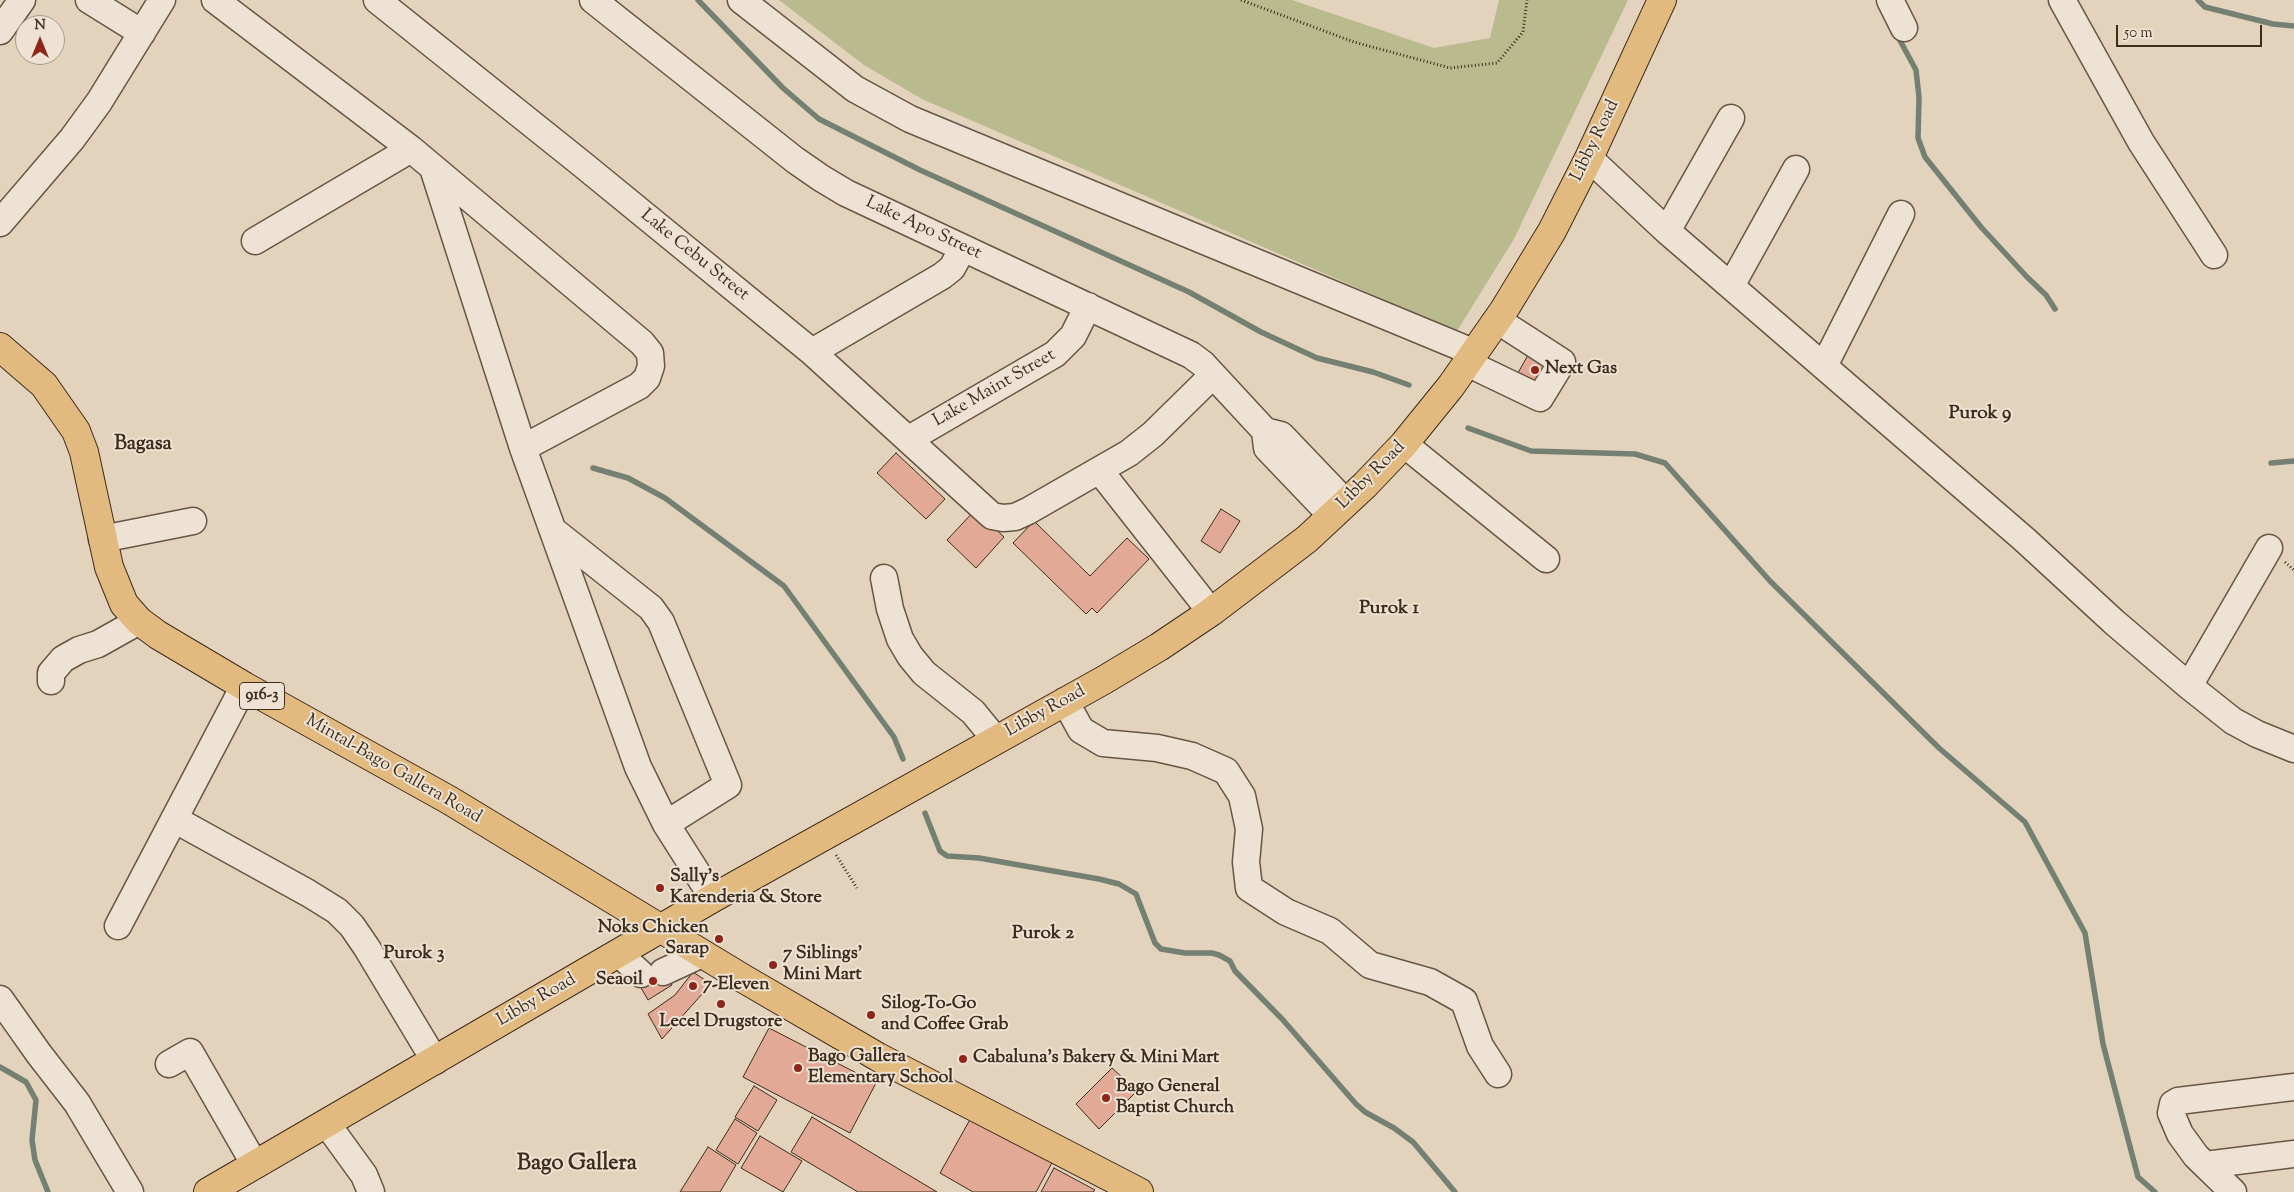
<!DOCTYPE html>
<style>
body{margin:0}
#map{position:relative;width:2294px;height:1192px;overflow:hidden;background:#e3d2bc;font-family:"Sorts Mill Goudy",serif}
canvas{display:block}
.north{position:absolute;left:15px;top:15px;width:50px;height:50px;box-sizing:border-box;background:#ede2d3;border:1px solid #a79a8a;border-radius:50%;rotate:0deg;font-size:14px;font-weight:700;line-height:20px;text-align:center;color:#3e2d1c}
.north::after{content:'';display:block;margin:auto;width:18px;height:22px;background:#8f2418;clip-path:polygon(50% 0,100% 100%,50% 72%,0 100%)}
.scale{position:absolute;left:2116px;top:25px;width:146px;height:22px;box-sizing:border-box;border:2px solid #3e2d1c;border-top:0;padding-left:6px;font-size:15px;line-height:18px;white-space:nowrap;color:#3e2d1c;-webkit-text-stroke:4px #ede2d3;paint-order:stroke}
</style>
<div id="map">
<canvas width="2294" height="1192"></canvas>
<div class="north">N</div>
<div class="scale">50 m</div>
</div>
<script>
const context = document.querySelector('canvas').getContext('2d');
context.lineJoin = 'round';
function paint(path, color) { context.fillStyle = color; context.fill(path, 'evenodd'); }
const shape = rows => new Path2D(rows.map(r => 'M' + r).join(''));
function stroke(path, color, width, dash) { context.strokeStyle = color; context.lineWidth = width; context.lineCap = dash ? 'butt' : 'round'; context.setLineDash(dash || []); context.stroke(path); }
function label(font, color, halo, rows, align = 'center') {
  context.font = font + ' "Sorts Mill Goudy",serif'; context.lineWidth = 4; context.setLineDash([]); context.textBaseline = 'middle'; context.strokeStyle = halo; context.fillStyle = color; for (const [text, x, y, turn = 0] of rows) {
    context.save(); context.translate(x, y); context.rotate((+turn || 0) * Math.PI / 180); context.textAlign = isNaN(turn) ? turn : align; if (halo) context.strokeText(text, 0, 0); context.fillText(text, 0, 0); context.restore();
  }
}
const green = shape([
 [779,0,1292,0,1434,48,1490,38,1499,0,1628,0,1514,239,1457,331,922,99,864,65]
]);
const stream = shape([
 [698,0,783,88,819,119,920,170,1189,292,1261,332,1317,358,1373,372,1409,385],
 [2198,0,2205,7,2273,24,2294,26],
 [1897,35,1916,70,1919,97,1918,138,1925,157,1981,227,2027,277,2046,295,2055,309],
 [1468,428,1531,451,1635,454,1665,463,1770,581,1939,748,2025,822,2085,933,2103,1044,2138,1177,2155,1192],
 [2271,463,2294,461],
 [593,468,628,478,665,498,784,586,894,737,903,759],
 [925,813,940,851,947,856,979,858,1099,879,1119,884,1136,894,1155,943,1161,949,1185,953,1212,953,1219,955,1230,961,1235,971,1283,1020,1356,1104,1365,1112,1394,1128,1413,1142,1455,1192],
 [0,1067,26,1082,36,1100,32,1140,35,1160,48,1192]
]);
const building = shape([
 [1532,348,1555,360,1538,391,1514,380,1532,348],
 [896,453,945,499,926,519,877,473,896,453],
 [1221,509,1240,521,1220,553,1201,541,1221,509],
 [975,510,1004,537,976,568,947,540,975,510],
 [1034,521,1090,576,1127,538,1149,559,1097,613,1092,608,1086,614,1013,543,1034,521],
 [659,964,672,985,648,1000,635,977,659,964],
 [693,972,711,984,662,1039,648,1014,675,995,693,972],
 [769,1028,876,1083,850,1133,743,1077,769,1028],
 [1112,1068,1137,1091,1099,1129,1076,1104,1112,1068],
 [754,1086,777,1100,758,1131,735,1117,754,1086],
 [972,1116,1053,1161,1036,1192,973,1192,940,1173,972,1116],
 [812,1117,937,1192,858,1192,791,1152,812,1117],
 [735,1119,757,1133,738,1164,716,1150,735,1119],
 [760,1136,802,1161,783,1192,741,1168,760,1136],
 [708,1147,736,1165,720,1192,680,1192,708,1147],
 [1054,1168,1095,1190,1093,1192,1041,1192,1054,1168]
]);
const path = shape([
 [1241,0,1354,42,1450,68,1497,63,1523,32,1527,0],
 [2285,562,2294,570],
 [836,855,857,888]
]);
const minor = shape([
 [89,0,142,33],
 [215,0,411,149,642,343,650,353,651,366,647,378,639,386,523,448],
 [377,0,582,164,812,352,992,516,1003,518,1015,517,1028,511,1129,453,1153,434,1213,375],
 [593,0,795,160,821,178,846,193,1191,355,1203,364,1265,431,1281,435,1346,503],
 [741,0,855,89,910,119,1475,353],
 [1890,0,1904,28],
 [2062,0,2141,142,2214,255],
 [0,31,22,0],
 [1589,158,1667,231,2025,540,2114,622,2189,686,2233,721,2257,734,2294,749],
 [433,168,523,448,638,767,666,824,713,898],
 [0,223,72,139,99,102,162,0],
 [1667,231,1731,118],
 [255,241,411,149],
 [1731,286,1796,169],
 [812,352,942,276,952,268,963,248],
 [1467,363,1540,398,1562,362,1497,320],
 [1824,366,1901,214],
 [1265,431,1267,448,1332,516],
 [909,439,1055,354,1073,336,1088,306],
 [1404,444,1546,559],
 [1100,471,1211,612],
 [554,531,651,608,661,622,728,785,666,824],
 [102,539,193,521],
 [884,578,890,609,900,639,910,656,924,673,973,712,996,740],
 [51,681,51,673,63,659,79,650,98,644,139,621],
 [2189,686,2269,548],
 [1065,701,1081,730,1103,743,1157,748,1192,756,1226,771,1242,796,1249,829,1246,862,1249,888,1286,912,1330,931,1370,965,1430,982,1464,1001,1480,1046,1498,1074],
 [174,819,308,893,337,911,352,926,367,948,435,1061],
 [118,926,244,686],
 [618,953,641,974],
 [663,972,702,954],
 [0,999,39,1054,77,1103,130,1192],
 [169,1064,190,1052,255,1165],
 [327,1124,364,1175,371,1192],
 [2205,1165,2294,1154],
 [2233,1192,2196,1156,2180,1134,2171,1113,2173,1104,2178,1101,2294,1087]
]);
const major = shape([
 [0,347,44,385,76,431,84,452,109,567,124,604,139,621,158,635,244,686,449,800,744,979,878,1057,1139,1192],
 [208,1192,713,898,1104,680,1159,647,1211,612,1307,539,1365,485,1404,444,1451,386,1504,310,1552,231,1589,158,1662,0]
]);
const markers = [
 [1535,370,5,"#8f2418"],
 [660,888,5,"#8f2418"],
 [719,939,5,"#8f2418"],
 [773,965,5,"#8f2418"],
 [653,981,5,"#8f2418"],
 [693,986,5,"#8f2418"],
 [721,1004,5,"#8f2418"],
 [871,1015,5,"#8f2418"],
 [963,1059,5,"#8f2418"],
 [798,1068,5,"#8f2418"],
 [1106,1098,5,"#8f2418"]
];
const shields = [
 [262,696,45]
];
const shieldNames = [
 ["916-3",262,696]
];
const streetNames = [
 ["Libby Road",1596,141,-64],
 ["Lake Apo Street",923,229,25],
 ["Lake Cebu Street",694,256,39],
 ["Lake Maint Street",995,389,-30],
 ["Libby Road",1372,476,-45],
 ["Libby Road",1046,712,-29],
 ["Mintal-Bago Gallera Road",393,770,30],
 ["Libby Road",537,1001,-30]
];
const poiNames = [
 ["Next Gas",1545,370],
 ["Sally's",670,878],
 ["Karenderia & Store",670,899],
 ["Noks Chicken",709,929,"right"],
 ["Sarap",709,950,"right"],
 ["7 Siblings'",783,955],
 ["Mini Mart",783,976],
 ["Seaoil",643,981,"right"],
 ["7-Eleven",703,986],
 ["Silog-To-Go",881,1005],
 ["and Coffee Grab",881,1026],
 ["Lecel Drugstore",721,1023,"center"],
 ["Bago Gallera",808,1058],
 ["Elementary School",808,1079],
 ["Cabaluna's Bakery & Mini Mart",973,1059],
 ["Bago General",1116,1088],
 ["Baptist Church",1116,1109]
];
const neighbourhoodNames = [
 ["Purok 9",1980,415],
 ["Purok 1",1389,610],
 ["Purok 2",1043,935],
 ["Purok 3",414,955]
];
const quarterNames = [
 ["Bagasa",143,446]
];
const districtNames = [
 ["Bago Gallera",577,1165]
];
paint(green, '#b9ba8d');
stroke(stream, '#738072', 5.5);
paint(building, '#e2aa96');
stroke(building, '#3e2d1c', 1);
stroke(minor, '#675644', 29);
stroke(major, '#3e2d1c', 30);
stroke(path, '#3e2d1c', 3, [1, 2.5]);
stroke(minor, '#ede2d3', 26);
stroke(major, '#e2b97e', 28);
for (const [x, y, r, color] of markers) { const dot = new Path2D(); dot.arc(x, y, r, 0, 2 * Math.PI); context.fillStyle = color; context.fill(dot); stroke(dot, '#ede2d3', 2); }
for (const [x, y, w] of shields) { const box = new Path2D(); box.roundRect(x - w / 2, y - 13.5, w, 27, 4); context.fillStyle = '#ede2d3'; context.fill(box); stroke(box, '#3e2d1c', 1); }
label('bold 16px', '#3e2d1c', null, shieldNames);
label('18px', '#3e2d1c', '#ede2d3', streetNames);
label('bold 18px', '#3e2d1c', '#ede2d3', poiNames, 'left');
label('bold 19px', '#3e2d1c', '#ede2d3', neighbourhoodNames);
label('bold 20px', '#3e2d1c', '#ede2d3', quarterNames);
label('bold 22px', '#3e2d1c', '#ede2d3', districtNames);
</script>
